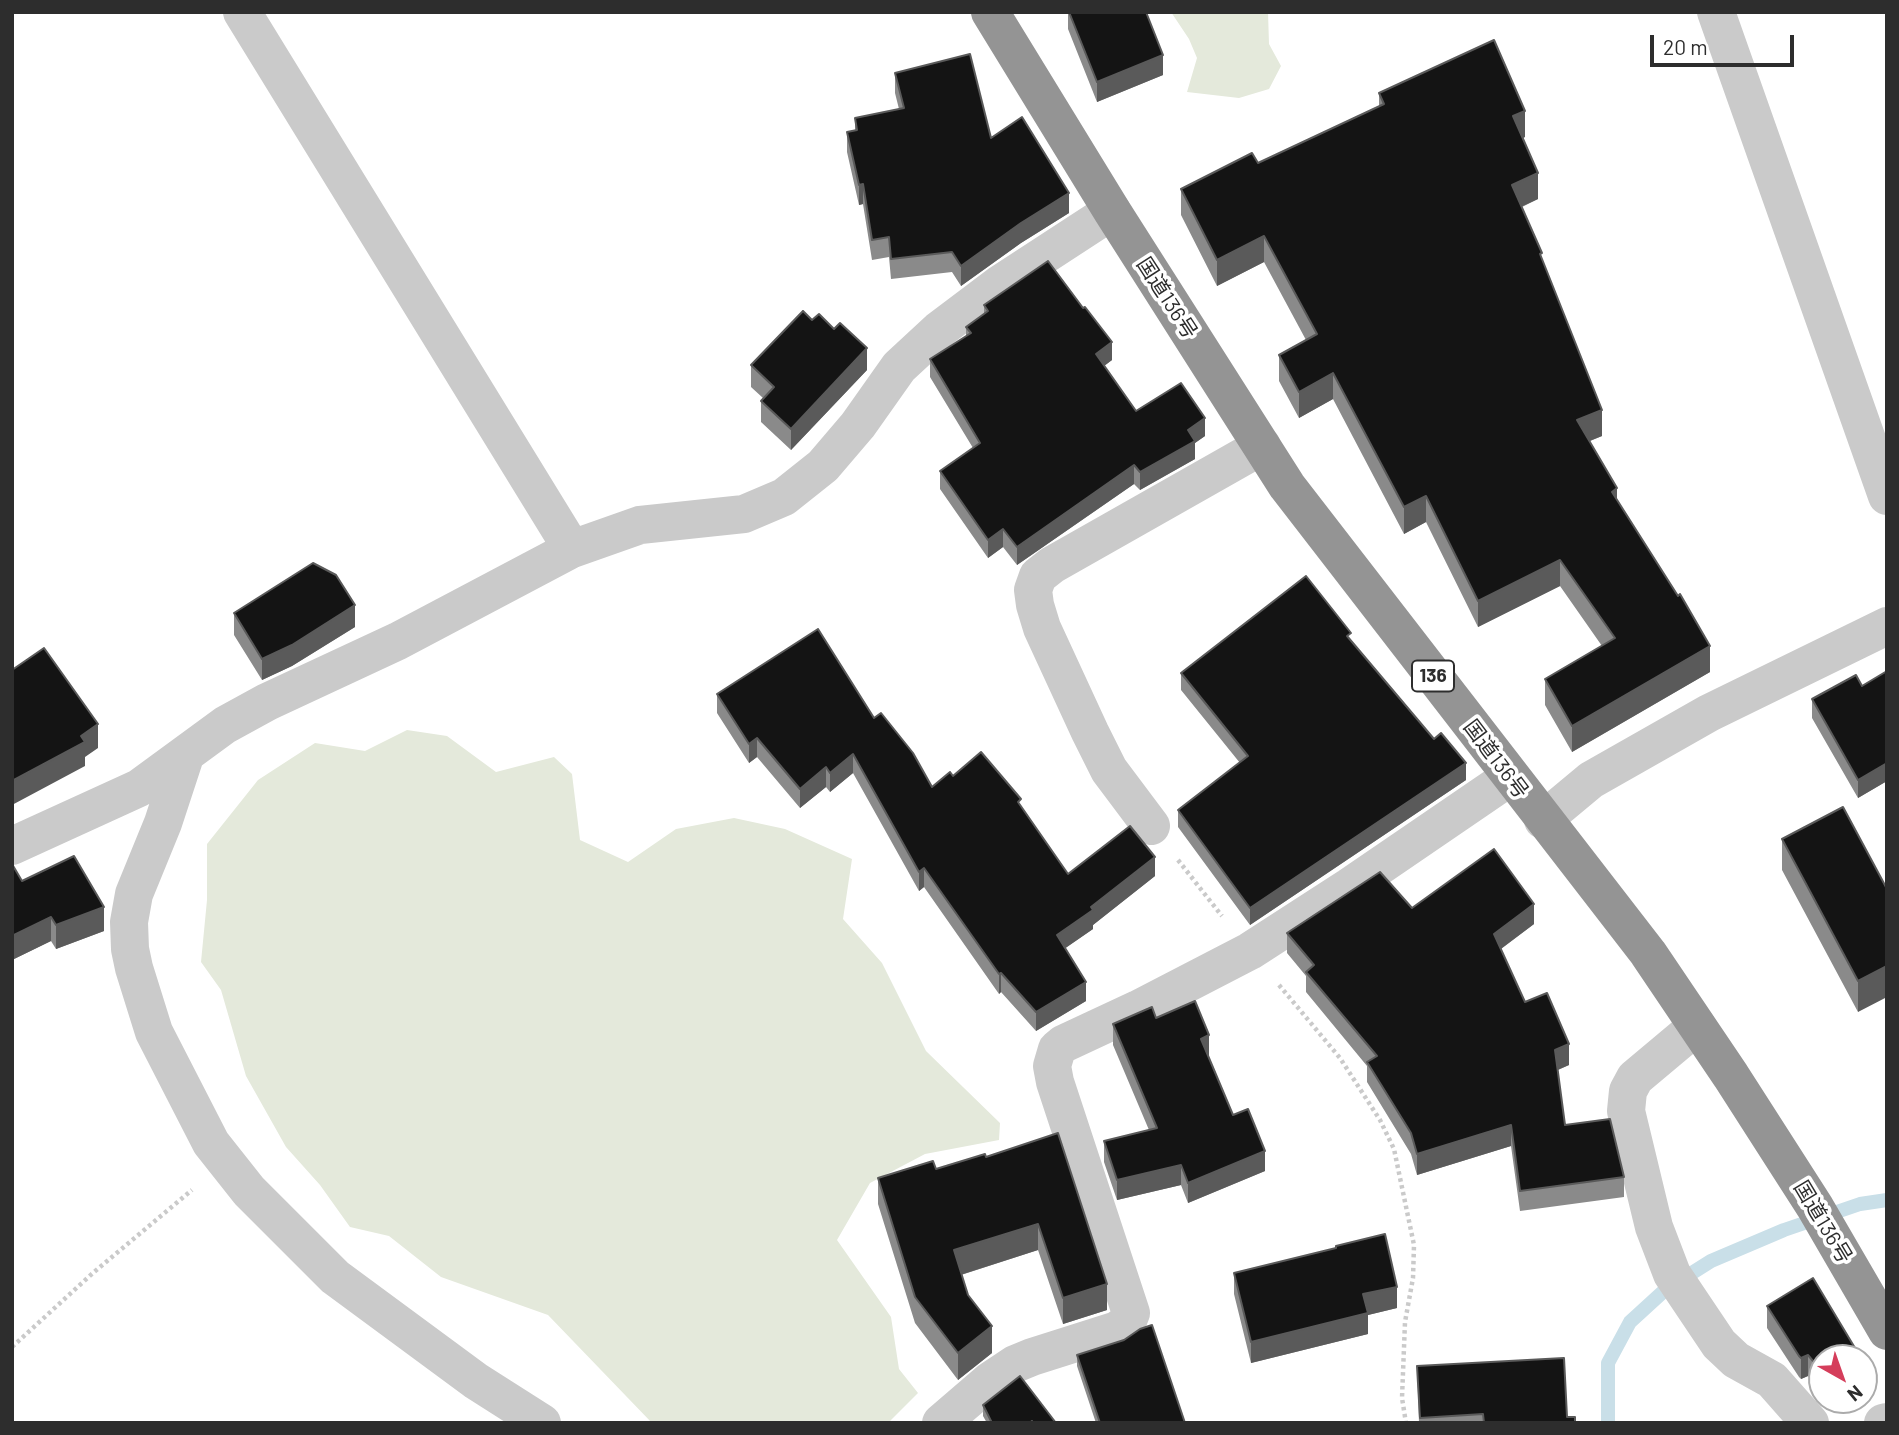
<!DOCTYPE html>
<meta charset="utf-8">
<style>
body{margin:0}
#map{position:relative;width:1899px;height:1435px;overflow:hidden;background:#fff;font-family:Barlow,sans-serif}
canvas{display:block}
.frame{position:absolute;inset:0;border:14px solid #2d2d2d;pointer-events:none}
.north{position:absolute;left:1808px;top:1344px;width:70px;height:70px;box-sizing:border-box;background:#fff;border:2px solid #ababab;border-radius:50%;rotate:140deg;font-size:19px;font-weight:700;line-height:28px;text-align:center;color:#2d2d2d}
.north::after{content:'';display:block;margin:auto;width:24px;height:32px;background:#d53e5b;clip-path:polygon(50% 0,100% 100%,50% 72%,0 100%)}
.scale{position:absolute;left:1650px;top:35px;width:144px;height:32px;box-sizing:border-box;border:4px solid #2d2d2d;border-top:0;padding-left:9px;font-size:21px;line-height:24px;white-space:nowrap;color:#2d2d2d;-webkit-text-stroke:5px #fff;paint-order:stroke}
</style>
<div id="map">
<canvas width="1899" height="1435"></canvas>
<div class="frame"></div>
<div class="north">N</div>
<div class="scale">20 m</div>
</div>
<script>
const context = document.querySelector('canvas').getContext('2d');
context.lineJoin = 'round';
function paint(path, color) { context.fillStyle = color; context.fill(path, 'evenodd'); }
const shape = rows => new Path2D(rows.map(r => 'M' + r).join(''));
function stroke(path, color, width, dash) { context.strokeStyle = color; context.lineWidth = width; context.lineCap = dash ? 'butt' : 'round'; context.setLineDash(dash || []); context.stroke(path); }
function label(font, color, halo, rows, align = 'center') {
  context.font = font + ' Barlow,"Noto Sans JP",sans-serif'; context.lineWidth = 7; context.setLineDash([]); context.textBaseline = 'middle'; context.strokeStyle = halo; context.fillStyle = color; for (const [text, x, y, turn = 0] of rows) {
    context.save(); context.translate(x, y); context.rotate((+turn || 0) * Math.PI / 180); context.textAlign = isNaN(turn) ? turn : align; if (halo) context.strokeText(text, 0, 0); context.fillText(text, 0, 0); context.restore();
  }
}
const green = shape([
 [1171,12,1268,12,1269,44,1281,66,1269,89,1239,98,1187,92,1197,58,1189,39],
 [407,730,447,736,496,772,554,757,572,774,580,840,628,862,676,829,734,818,785,829,852,859,843,919,882,963,926,1051,1000,1123,999,1140,925,1154,870,1183,837,1240,891,1317,899,1369,918,1393,888,1423,652,1423,548,1315,441,1277,389,1236,350,1227,320,1185,286,1147,246,1076,221,990,201,962,207,900,207,844,258,780,315,743,365,751]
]);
const stream = shape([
 [1608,1423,1608,1363,1630,1322,1665,1290,1711,1261,1784,1230,1860,1204,1887,1200]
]);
const path = shape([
 [1178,860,1222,916],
 [1279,985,1340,1058,1380,1120,1394,1149,1414,1245,1413,1278,1405,1322,1402,1398,1406,1423],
 [12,1347,94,1272,192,1190]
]);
const minor = shape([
 [242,12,572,549],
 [1716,12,1887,496],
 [185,756,163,823,134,894,129,922,130,949,134,968,154,1032,211,1143,249,1191,335,1277,476,1381,542,1423],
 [1543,820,1591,780,1709,713,1887,626],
 [1151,826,1109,770,1090,732,1042,628,1035,605,1033,590,1038,576,1052,565,1262,446],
 [12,846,139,788,225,725,267,702,398,641,572,549,640,525,744,514,784,497,823,466,858,425,899,367,939,330,1000,284,1112,211],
 [1697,1026,1635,1078,1628,1091,1626,1111,1654,1227,1672,1274,1719,1344,1736,1360,1772,1380,1810,1423],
 [941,1423,991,1380,1015,1364,1032,1357,1117,1330,1127,1323,1131,1313,1055,1082,1052,1066,1057,1049,1063,1044,1138,1009,1250,951,1349,887,1510,777],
 [1883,1423,1887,1422]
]);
const highway = shape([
 [990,12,1112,211,1287,486,1648,953,1731,1076,1815,1207,1887,1331]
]);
const wall = shape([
 [1068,12,1146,12,1163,75,1097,102,1068,29],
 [895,73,991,138,1069,213,1021,243,961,286,952,272,891,279,889,257,872,260,863,204,859,205,847,152,847,132,855,130,855,118,899,109,895,93],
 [1379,93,1525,137,1522,138,1538,199,1522,207,1542,260,1602,436,1590,441,1617,500,1710,672,1572,752,1545,705,1545,679,1602,646,1560,586,1478,627,1426,522,1404,534,1333,399,1299,418,1279,381,1279,355,1306,340,1264,262,1217,286,1181,215,1181,189,1258,163,1379,106],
 [984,305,1112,360,1104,366,1136,411,1205,436,1195,443,1195,459,1140,490,1134,484,1017,565,1003,547,988,558,940,489,940,471,973,448,930,377,930,359,966,337,966,327,984,314],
 [751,365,867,370,791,450,761,422,761,401,763,398,751,387],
 [234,613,355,627,292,666,262,680,234,635],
 [1351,641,1466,780,1250,925,1178,827,1178,810,1240,763,1181,690,1181,673],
 [1887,671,1887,781,1858,798,1812,718,1812,699,1862,686],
 [717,694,874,718,932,787,953,776,1021,806,1068,874,1155,876,1093,925,1093,929,1065,948,1086,1001,1036,1031,1001,992,999,994,924,887,919,891,853,773,830,792,826,787,800,808,757,757,749,763,717,713],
 [1782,839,1887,889,1858,1012,1782,870],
 [12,864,22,881,104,931,56,949,51,941,12,960],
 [1412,908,1534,924,1501,949,1525,1002,1569,1065,1558,1070,1565,1125,1624,1177,1624,1197,1520,1211,1511,1146,1417,1175,1411,1154,1367,1082,1367,1066,1306,992,1306,976,1287,953,1287,933],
 [1156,1018,1209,1055,1208,1056,1233,1115,1265,1171,1188,1203,1181,1185,1117,1200,1104,1162,1104,1141,1149,1130,1113,1045,1113,1024],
 [986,1157,1107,1310,1063,1324,1038,1250,961,1275,968,1295,992,1353,958,1380,915,1323,878,1204,878,1178,936,1169],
 [1336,1246,1397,1308,1368,1315,1368,1334,1251,1363,1234,1294,1234,1273,1336,1249],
 [1767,1306,1822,1358,1822,1393,1808,1376,1801,1379,1799,1377,1767,1328],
 [1077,1355,1185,1423,1096,1423,1077,1366],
 [1417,1366,1567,1417,1575,1423,1419,1423],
 [1828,1400,1845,1400,1835,1409],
 [983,1405,1056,1423,987,1423,983,1416]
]);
const shadedWall = shape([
 [1163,55,1163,75,1097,102,1097,82],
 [1525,111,1525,137,1513,143,1513,116],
 [1538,173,1538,199,1512,211,1512,185],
 [863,184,863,204,859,205,859,185],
 [1069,193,1069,213,1021,243,961,286,961,266,1021,223],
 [1264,236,1264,262,1217,286,1217,260],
 [1112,342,1112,360,1096,372,1096,354],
 [867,348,867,370,791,450,791,429],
 [1333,373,1333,399,1299,418,1299,392],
 [1602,410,1602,436,1577,446,1577,420],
 [1205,418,1205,436,1195,443,1195,459,1140,490,1140,472,1188,430],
 [1134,465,1134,484,1017,565,1017,547],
 [1617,488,1617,514,1612,492],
 [1426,496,1426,522,1404,534,1404,507],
 [1003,529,1003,547,988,558,988,540],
 [1560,560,1560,586,1478,627,1478,601],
 [355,605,355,627,292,666,262,680,262,659],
 [1710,646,1710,672,1572,752,1572,726],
 [98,724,98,748,85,757,85,766,12,805,12,781],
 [757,738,757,757,749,763,749,744],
 [853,754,853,773,830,792,830,773],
 [1466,763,1466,780,1250,925,1250,908],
 [1887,763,1887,781,1858,798,1858,780],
 [826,767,826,787,800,808,800,789],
 [1155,857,1155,876,1093,925,1093,929,1057,954,1057,935],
 [924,868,924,887,919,891,919,872],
 [1534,904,1534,924,1494,954,1494,934],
 [104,907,104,931,56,949,56,925],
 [51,917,51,941,12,960,12,936],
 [1887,966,1887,997,1858,1012,1858,981],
 [1001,973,1001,992,999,994,999,974],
 [1086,982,1086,1001,1036,1031,1036,1012],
 [1209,1035,1209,1055,1201,1059,1201,1039],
 [1569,1044,1569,1065,1555,1071,1555,1050],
 [1511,1125,1511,1146,1417,1175,1417,1154],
 [1265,1151,1265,1171,1188,1203,1188,1183],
 [1181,1165,1181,1185,1117,1200,1117,1180],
 [1038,1224,1038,1250,954,1277,954,1250],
 [1107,1284,1107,1310,1063,1324,1063,1298],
 [1397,1287,1397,1308,1368,1315,1368,1334,1251,1363,1251,1342,1363,1294],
 [992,1326,992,1353,958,1380,958,1353],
 [1808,1355,1808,1376,1801,1379,1801,1358],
 [1835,1400,1845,1400,1835,1409]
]);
const building = shape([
 [1069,12,1146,12,1163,55,1097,82,1069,12],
 [1494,40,1525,111,1513,116,1538,173,1512,185,1542,253,1540,254,1602,410,1577,420,1617,488,1612,492,1678,596,1680,594,1710,646,1572,726,1545,679,1615,638,1560,560,1478,601,1426,496,1404,507,1333,373,1299,392,1279,355,1317,334,1264,236,1217,260,1181,189,1252,153,1258,163,1384,104,1379,93,1494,40],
 [970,54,991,138,1022,117,1069,193,1021,223,961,266,952,252,891,259,889,237,872,240,863,184,859,185,847,132,857,130,855,118,904,108,895,73,970,54],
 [1048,261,1083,308,1085,307,1112,342,1096,354,1136,411,1181,383,1205,418,1188,430,1195,441,1140,472,1134,465,1017,547,1003,529,988,540,940,471,980,443,930,359,971,333,966,327,988,311,984,305,1048,261],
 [803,311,812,320,819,314,834,329,840,323,867,348,791,429,761,401,774,387,751,365,803,311],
 [313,563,336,575,355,605,292,645,262,659,234,613,313,563],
 [1306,576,1351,633,1347,636,1434,739,1441,733,1466,763,1250,908,1178,810,1248,756,1181,673,1306,576],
 [818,629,874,718,881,713,913,753,932,787,950,772,953,776,981,752,1021,799,1018,802,1068,874,1130,826,1155,857,1091,907,1093,910,1057,935,1086,982,1036,1012,1001,973,999,974,924,868,919,872,853,754,830,773,826,767,800,789,757,738,749,744,717,694,818,629],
 [44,648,98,724,81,736,85,742,12,781,12,670,44,648],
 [1887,671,1887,763,1858,780,1812,699,1856,675,1862,686,1887,671],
 [1843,807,1887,889,1887,966,1858,981,1782,839,1843,807],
 [1494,849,1534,904,1494,934,1525,1002,1547,993,1569,1044,1555,1050,1565,1125,1610,1119,1624,1177,1520,1191,1511,1125,1417,1154,1411,1133,1367,1062,1377,1056,1306,972,1314,965,1287,933,1380,872,1412,908,1494,849],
 [74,856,104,907,56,925,51,917,12,936,12,864,22,881,74,856],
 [1195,1001,1209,1035,1201,1039,1233,1115,1248,1109,1265,1151,1188,1183,1181,1165,1117,1180,1104,1141,1157,1128,1113,1024,1152,1007,1156,1018,1195,1001],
 [1058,1133,1107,1284,1063,1298,1038,1224,954,1250,968,1295,992,1326,958,1353,915,1297,878,1178,933,1161,936,1169,985,1154,986,1157,1058,1133],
 [1385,1234,1397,1287,1363,1294,1368,1313,1251,1342,1234,1273,1336,1248,1336,1246,1385,1234],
 [1813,1278,1861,1358,1822,1358,1822,1372,1808,1355,1801,1358,1799,1356,1767,1306,1813,1278],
 [1152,1325,1185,1423,1100,1423,1077,1355,1124,1340,1140,1329,1152,1325],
 [1564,1358,1567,1417,1575,1417,1575,1423,1484,1423,1483,1414,1420,1418,1417,1366,1564,1358],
 [1020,1376,1056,1423,1033,1423,1032,1421,1029,1423,992,1423,983,1405,1020,1376]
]);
const shields = [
 [1433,676,42]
];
const shieldNames = [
 ["136",1433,676]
];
const streetNames = [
 ["国道136号",1167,298,57],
 ["国道136号",1496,759,53],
 ["国道136号",1823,1222,59]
];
paint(green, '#e4e9db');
stroke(stream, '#c9dfe8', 14);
stroke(path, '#cacaca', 4.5, [3.5, 3.5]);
stroke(minor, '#cacaca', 38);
stroke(highway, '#949494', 38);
paint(wall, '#8a8a8a');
paint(shadedWall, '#5a5a5a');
paint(building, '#141414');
stroke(building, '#5a5a5a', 2);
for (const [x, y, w] of shields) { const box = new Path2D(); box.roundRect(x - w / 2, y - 15.5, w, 31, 5); context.fillStyle = '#fff'; context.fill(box); stroke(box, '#2d2d2d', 2); }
label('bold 19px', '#2d2d2d', null, shieldNames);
label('21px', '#2d2d2d', '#fff', streetNames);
</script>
